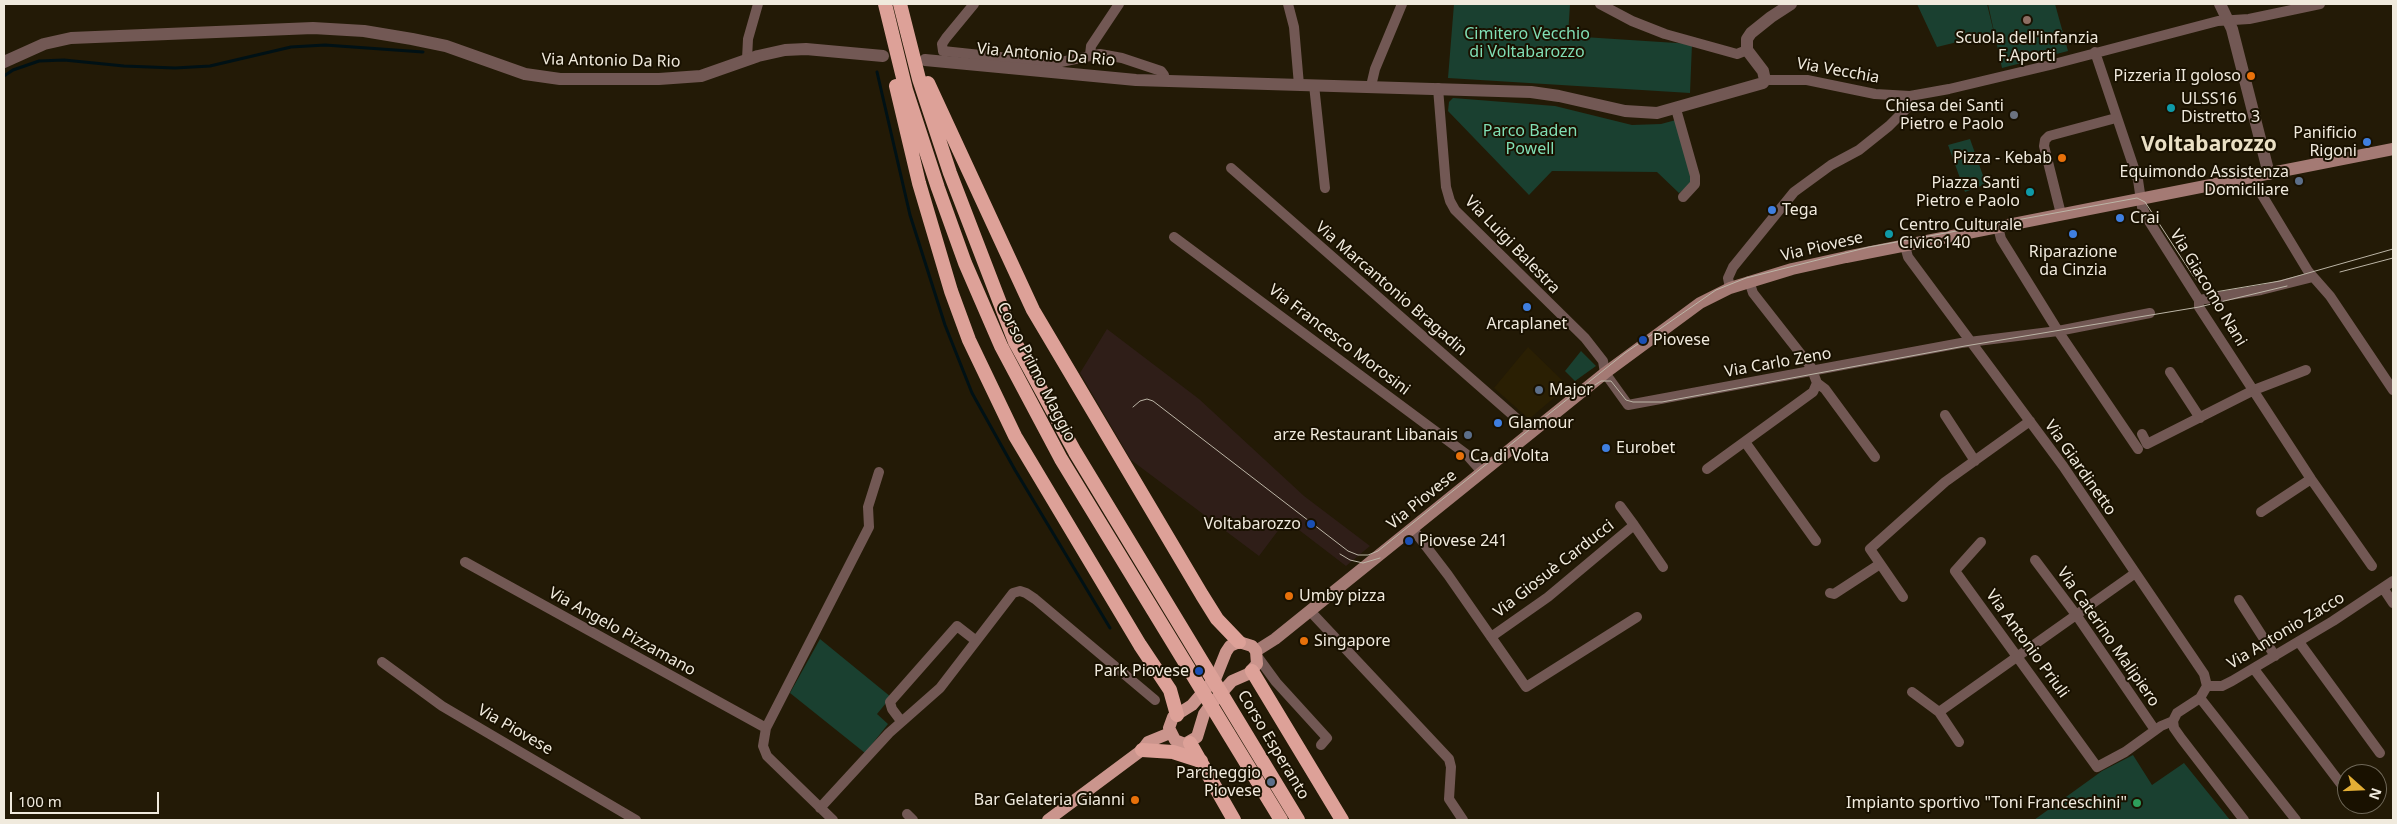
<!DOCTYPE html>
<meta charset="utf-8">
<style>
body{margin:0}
#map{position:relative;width:2397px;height:824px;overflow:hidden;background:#231a06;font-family:"Noto Sans",sans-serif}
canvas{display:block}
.frame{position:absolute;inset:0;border:5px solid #f0eadd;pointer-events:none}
.north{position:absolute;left:2337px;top:764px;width:50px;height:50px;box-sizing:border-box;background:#191100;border:1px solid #6f6858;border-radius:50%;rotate:110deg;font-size:14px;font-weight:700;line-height:20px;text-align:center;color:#f0eadd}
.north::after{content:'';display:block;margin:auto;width:18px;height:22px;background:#e3ae35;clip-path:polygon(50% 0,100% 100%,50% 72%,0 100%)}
.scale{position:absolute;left:10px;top:792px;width:149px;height:22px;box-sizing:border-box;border:2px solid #f0eadd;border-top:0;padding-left:6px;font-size:15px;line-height:18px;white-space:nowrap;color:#f0eadd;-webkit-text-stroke:4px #191100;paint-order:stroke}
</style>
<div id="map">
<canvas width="2397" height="824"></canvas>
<div class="frame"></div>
<div class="north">N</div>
<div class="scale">100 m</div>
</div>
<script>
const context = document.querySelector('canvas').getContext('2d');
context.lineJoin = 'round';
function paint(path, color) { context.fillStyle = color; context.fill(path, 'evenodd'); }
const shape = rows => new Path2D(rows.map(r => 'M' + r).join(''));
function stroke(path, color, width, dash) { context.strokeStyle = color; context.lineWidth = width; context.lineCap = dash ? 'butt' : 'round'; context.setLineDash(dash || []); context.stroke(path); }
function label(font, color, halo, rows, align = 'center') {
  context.font = font + ' "Noto Sans",sans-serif'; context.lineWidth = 4; context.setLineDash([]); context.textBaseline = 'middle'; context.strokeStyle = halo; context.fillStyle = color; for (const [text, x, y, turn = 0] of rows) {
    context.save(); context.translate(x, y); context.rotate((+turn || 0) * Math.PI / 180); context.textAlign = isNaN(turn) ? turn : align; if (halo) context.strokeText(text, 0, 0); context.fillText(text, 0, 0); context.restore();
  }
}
const built = shape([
 [1528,347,1568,386,1529,419,1494,388]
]);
const industrial = shape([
 [1107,329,1199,399,1304,496,1370,546,1346,566,1286,520,1259,556,1131,460,1080,373]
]);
const green = shape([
 [1454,4,1570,4,1568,36,1692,44,1690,93,1448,78],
 [1917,4,1987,4,1994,33,1937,47],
 [1988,4,2055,4,2068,51,2002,68],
 [1453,98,1555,106,1632,125,1661,124,1676,120,1692,176,1690,185,1679,193,1657,172,1552,171,1529,195,1448,111,1449,102],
 [1970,139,1986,184,1965,192,1948,145],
 [1581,351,1596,366,1575,381,1565,371],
 [820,639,891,697,877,714,888,724,865,753,790,693],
 [2133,755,2152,785,2184,763,2230,820,2034,820,2102,771]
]);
const stream = shape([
 [877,72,910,215,945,325,972,393,1015,470,1110,628],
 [4,76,13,70,39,61,64,60,124,66,175,68,210,66,291,47,325,45,423,52]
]);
const minor = shape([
 [974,4,946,38,942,44,943,51,1056,63,1100,54,1122,58,1161,71,1164,75,1164,81],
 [1288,4,1294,27,1299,85],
 [1600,4,1632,21,1665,34,1737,54,1747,50],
 [2095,52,2138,180,2142,207,2147,218,2199,300,2199,307,2311,479,2372,566],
 [1090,55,1091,46,1119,4],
 [747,59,748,39,758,4],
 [1765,80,1807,80,1875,94,1910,96,1949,89,2050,65,2218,21,2249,19,2320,4],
 [1314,85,1325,188],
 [1371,86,1375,69,1402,4],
 [1438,88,1446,187,1450,201,1455,210,1585,338,1603,361,1605,373,1628,405,1961,343,2058,331,2150,313],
 [1676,109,1695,176,1695,184,1683,197],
 [1231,168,1532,432],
 [2256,176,2259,190,2308,271,2330,296,2393,390],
 [2061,214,2044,146,2045,140,2049,136,2116,118],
 [1998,227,2001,239,2058,331,2138,449],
 [1174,237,1466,454,1482,472],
 [1905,246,1908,257,2063,466,2204,674,2207,686],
 [1749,281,1753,293,1811,367,1817,383,1825,389,1875,457],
 [1730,288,1728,278,1733,267,1794,192,1831,165,1859,150,1889,126,1909,106,1910,96],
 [2199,300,2261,290,2313,277],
 [2170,372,2200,418],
 [1945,415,1975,461],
 [2142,434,2147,444,2254,390,2306,370],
 [1745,442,1816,541],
 [1707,469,1813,392,1817,383],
 [1620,506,1634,525],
 [2261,512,2311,479],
 [1412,528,1448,575,1526,687,1637,617],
 [1981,542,1955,571,2097,767,2125,752,2161,726,2173,721,2177,713,2200,698,2207,686],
 [2035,560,2077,616,2155,730],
 [465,562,766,728,763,746,767,756,833,820],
 [2383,588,2393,603],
 [1830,593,1834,594,1880,564],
 [1903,597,1870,549,1945,482,2030,421],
 [2239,600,2275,656],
 [1310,611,1449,759,1451,767,1449,799,1463,820],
 [1491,637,1548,597,1634,525,1663,567],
 [2299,642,2380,753],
 [1257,656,1276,682,1327,738,1321,745],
 [382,662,442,706,636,820],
 [2254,669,2347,792],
 [2207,686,2222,686,2232,681,2333,621,2393,581],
 [1912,692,1939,712,1959,742],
 [2200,698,2296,820],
 [1939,712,2134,574],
 [901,721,892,709,890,702,957,626,975,640],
 [2173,721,2174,728,2181,738,2244,820],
 [766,728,869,527,868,507,879,472],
 [820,808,889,733,940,688,1013,593,1020,591,1026,593,1035,599,1155,700],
 [907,814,913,820]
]);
const tertiary = shape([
 [2220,4,2232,29,2269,174],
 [925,60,1136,80,1531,92,1559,96,1625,111,1657,113,1763,83,1765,80,1763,71,1747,50,1747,39,1751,33,1771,17,1791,4],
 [4,62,44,44,71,38,313,28,364,31,412,39,446,46,525,74,560,79,659,79,701,76,758,56,785,50,806,49,883,56]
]);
const secondary = shape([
 [1256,651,1275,639,1605,373,1700,303,1730,288,1792,269,1846,257,2393,149]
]);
const primary = shape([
 [1239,642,1252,646,1256,651,1257,664,1248,674,1232,681,1209,707,1204,714,1197,737,1185,744,1175,740,1169,728,1173,717,1192,705,1216,677,1226,652,1230,646,1239,642],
 [1048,820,1142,750,1148,742,1170,733]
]);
const trunk = shape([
 [885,4,906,90,938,188,965,263,1001,346,1061,459,1281,820],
 [900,4,919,79,950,173,1015,342,1075,452,1298,820],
 [928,83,1033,310,1202,595,1217,619,1239,642],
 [896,86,919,183,951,291,969,340,1015,436,1140,645,1170,690,1177,715],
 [1252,671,1342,820],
 [1190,743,1234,820],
 [1142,750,1173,752,1201,761]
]);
const tram = shape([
 [2340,272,2393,258],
 [1592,387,1601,381,1611,381,1626,400,1633,402,1662,402,1965,346,2199,307,2287,286],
 [1133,407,1140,401,1147,399,1153,401,1348,551,1358,555,1368,555,1378,551,1625,353,1716,290,1746,278,1869,247,2137,198,2145,202,2194,277,2203,287,2215,292,2280,281,2393,249],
 [1340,554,1350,560,1363,563,1380,558]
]);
const markers = [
 [2027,20,5,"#8d6e63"],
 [2251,76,5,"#e8710a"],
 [2171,108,5,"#0f9aa8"],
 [2014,115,5,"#6b7280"],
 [2367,142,5,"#3f7fe0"],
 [2062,158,5,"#e8710a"],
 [2299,181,5,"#5c6f8a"],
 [2030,192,5,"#0f9aa8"],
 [1772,210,5,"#3f7fe0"],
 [2120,218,5,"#3f7fe0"],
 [1889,234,5,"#0f9aa8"],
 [2073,234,5,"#3f7fe0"],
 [1527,307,5,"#3f7fe0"],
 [1643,340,5,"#1a4fb4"],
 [1539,390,5,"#5c6f8a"],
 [1498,423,5,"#3f7fe0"],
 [1468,435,5,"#5c6f8a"],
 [1606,448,5,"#3f7fe0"],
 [1460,456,5,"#e8710a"],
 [1311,524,5,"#1a4fb4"],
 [1409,541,5,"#1a4fb4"],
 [1289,596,5,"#e8710a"],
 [1304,641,5,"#e8710a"],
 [1199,671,5,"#1a4fb4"],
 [1271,782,5,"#5c6f8a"],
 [1135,800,5,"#e8710a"],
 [2137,803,5,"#2e9e5b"]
];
const parkNames = [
 ["Cimitero Vecchio",1527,34],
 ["di Voltabarozzo",1527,52],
 ["Parco Baden",1530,131],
 ["Powell",1530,149]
];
const poiNames = [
 ["Scuola dell'infanzia",2027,38,"center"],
 ["F.Aporti",2027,56,"center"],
 ["Pizzeria II goloso",2241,76],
 ["ULSS16",2181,99,"left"],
 ["Distretto 3",2181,117,"left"],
 ["Chiesa dei Santi",2004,106],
 ["Pietro e Paolo",2004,124],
 ["Panificio",2357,133],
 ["Rigoni",2357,151],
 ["Pizza - Kebab",2052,158],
 ["Equimondo Assistenza",2289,172],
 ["Domiciliare",2289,190],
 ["Piazza Santi",2020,183],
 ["Pietro e Paolo",2020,201],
 ["Tega",1782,210,"left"],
 ["Crai",2130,218,"left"],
 ["Centro Culturale",1899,225,"left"],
 ["Civico140",1899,243,"left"],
 ["Riparazione",2073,252,"center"],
 ["da Cinzia",2073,270,"center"],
 ["Arcaplanet",1527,324,"center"],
 ["Piovese",1653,340,"left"],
 ["Major",1549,390,"left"],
 ["Glamour",1508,423,"left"],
 ["arze Restaurant Libanais",1458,435],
 ["Eurobet",1616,448,"left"],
 ["Ca di Volta",1470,456,"left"],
 ["Voltabarozzo",1301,524],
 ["Piovese 241",1419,541,"left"],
 ["Umby pizza",1299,596,"left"],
 ["Singapore",1314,641,"left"],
 ["Park Piovese",1189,671],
 ["Parcheggio",1261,773],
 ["Piovese",1261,791],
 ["Bar Gelateria Gianni",1125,800],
 ["Impianto sportivo \"Toni Franceschini\"",2127,803]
];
const streetNames = [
 ["Via Antonio Da Rio",1046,55,5],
 ["Via Antonio Da Rio",611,61,1],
 ["Via Vecchia",1838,71,10],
 ["Via Luigi Balestra",1512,245,46],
 ["Via Piovese",1822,247,-13],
 ["Via Giacomo Nani",2208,288,59],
 ["Via Marcantonio Bragadin",1391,289,41],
 ["Via Francesco Morosini",1339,340,37],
 ["Via Carlo Zeno",1778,363,-10],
 ["Corso Primo Maggio",1036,372,63],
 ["Via Giardinetto",2080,468,55],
 ["Via Piovese",1422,500,-39],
 ["Via Giosuè Carducci",1554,569,-38],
 ["Via Antonio Zacco",2286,631,-31],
 ["Via Angelo Pizzamano",622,632,29],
 ["Via Caterino Malipiero",2108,637,55],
 ["Via Antonio Priuli",2027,644,54],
 ["Via Piovese",515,730,30],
 ["Corso Esperanto",1273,745,59]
];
const districtNames = [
 ["Voltabarozzo",2209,145]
];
paint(built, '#2a1f03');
paint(industrial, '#2f1e18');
paint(green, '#1a4030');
stroke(stream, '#001115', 3);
stroke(minor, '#725854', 10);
stroke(tertiary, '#725854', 12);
stroke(secondary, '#a47a74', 12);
stroke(primary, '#cb958d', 12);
stroke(trunk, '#dda198', 14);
stroke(tram, '#bcb5a6', 1);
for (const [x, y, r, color] of markers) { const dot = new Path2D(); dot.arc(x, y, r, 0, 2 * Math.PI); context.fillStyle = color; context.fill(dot); stroke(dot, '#191100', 2); }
label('16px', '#81dfb5', '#191100', parkNames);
label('16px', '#f0eadd', '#191100', poiNames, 'right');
label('16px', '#f0eadd', '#191100', streetNames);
label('bold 21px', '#eae0c5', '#191100', districtNames);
</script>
